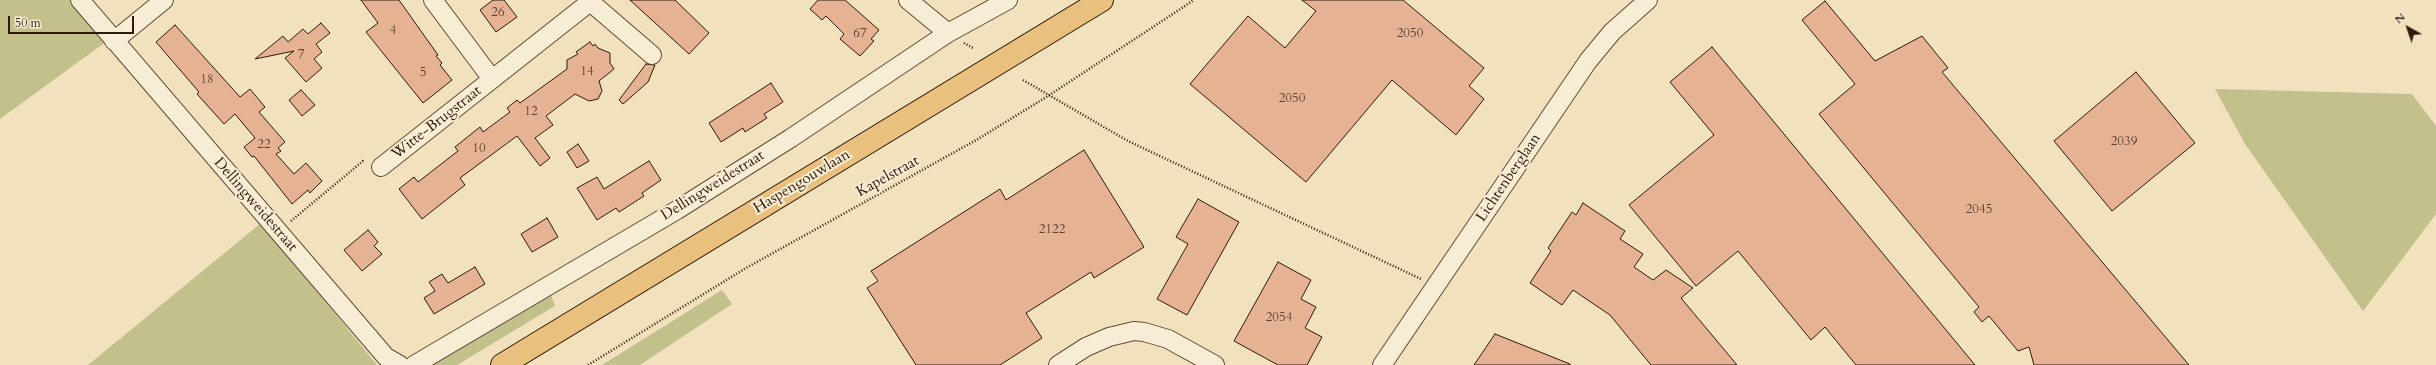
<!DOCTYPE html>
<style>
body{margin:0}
#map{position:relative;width:2436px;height:365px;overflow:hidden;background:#f2e1bd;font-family:Cardo,serif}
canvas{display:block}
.north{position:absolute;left:2388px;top:8px;width:40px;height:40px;-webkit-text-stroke:3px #f7ecd4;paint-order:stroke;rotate:320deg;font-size:11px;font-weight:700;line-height:16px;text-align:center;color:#311909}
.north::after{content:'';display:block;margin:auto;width:14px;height:18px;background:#311909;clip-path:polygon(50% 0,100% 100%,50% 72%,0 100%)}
.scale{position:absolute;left:8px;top:16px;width:126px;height:18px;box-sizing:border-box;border:2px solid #311909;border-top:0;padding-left:5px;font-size:12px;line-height:14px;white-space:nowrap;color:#311909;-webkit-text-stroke:3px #f7ecd4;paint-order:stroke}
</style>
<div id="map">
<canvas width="2436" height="365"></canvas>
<div class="north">N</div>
<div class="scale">50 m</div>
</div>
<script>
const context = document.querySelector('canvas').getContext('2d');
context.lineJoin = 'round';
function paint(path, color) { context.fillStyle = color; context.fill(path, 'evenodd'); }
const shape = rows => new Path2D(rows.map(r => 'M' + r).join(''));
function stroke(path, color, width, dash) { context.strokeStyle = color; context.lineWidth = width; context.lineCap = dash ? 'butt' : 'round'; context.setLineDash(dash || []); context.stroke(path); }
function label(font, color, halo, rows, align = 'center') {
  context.font = font + ' Cardo,serif'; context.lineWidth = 4; context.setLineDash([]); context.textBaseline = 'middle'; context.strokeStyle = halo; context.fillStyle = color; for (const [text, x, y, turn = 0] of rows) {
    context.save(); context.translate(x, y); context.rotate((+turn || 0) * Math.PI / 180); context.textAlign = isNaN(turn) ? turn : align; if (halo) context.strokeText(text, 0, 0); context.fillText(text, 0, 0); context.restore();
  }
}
const green = shape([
 [0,0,71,0,107,41,0,119],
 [2215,89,2412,94,2436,126,2436,214,2363,311,2245,144],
 [261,223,377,365,88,365],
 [722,290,732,304,640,365,602,365],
 [551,295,555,306,457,365,431,365]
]);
const building = shape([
 [361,0,399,0,438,55,436,56,442,63,440,65,452,80,423,103,366,32,378,23,361,0],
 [493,0,504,0,517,17,496,32,480,10,493,0],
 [630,0,675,0,709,33,689,54,630,0],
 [818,0,845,0,879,30,871,39,874,41,860,56,840,39,844,34,826,16,822,20,810,9,818,0],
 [1302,0,1403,0,1484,68,1469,86,1484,99,1456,135,1392,80,1306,182,1190,84,1248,16,1285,48,1316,11,1302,0],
 [1825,1,1875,61,1922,36,1948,68,1942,72,2189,365,2034,365,2029,347,2018,351,1989,316,1982,322,1974,312,1979,307,1819,114,1855,84,1802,20,1825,1],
 [321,23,330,33,316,44,322,52,314,59,322,68,306,82,285,58,294,51,255,59,283,36,288,42,303,29,308,34,321,23],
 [175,25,240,97,250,89,265,107,259,112,285,142,278,148,281,151,276,154,294,174,306,163,322,181,310,193,308,190,292,204,254,156,252,157,244,147,255,138,235,114,224,124,197,94,199,92,156,42,175,25],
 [590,42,593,46,595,44,598,48,610,53,610,63,614,69,599,81,602,91,598,99,589,101,575,94,546,116,553,125,535,138,550,158,540,166,517,136,460,178,465,185,422,219,399,189,414,177,418,182,458,151,455,147,480,127,483,132,510,112,507,108,517,100,520,103,567,69,567,60,578,54,576,52,590,42],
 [1712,47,1975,365,1856,365,1825,327,1811,340,1738,251,1696,286,1629,205,1714,135,1670,82,1712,47],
 [646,64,655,65,648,82,623,104,619,100,646,64],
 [2136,72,2195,143,2112,211,2054,141,2136,72],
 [771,83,783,102,764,114,767,118,745,132,743,128,721,142,709,123,771,83],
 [301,90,315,105,302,116,289,100,301,90],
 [578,144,589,161,577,168,567,152,578,144],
 [1084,150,1144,247,1094,278,1091,272,1026,313,1042,338,1000,365,916,365,867,288,878,281,871,271,1000,189,1006,200,1084,150],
 [649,161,661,180,642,193,644,196,619,212,616,208,597,220,577,188,597,177,604,189,649,161],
 [1198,199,1239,222,1187,315,1157,299,1188,244,1176,237,1198,199],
 [1583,203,1625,231,1620,239,1643,254,1634,267,1653,280,1666,270,1693,288,1681,298,1737,365,1651,365,1610,315,1573,290,1562,305,1530,283,1551,251,1548,248,1572,212,1576,215,1583,203],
 [547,218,558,237,532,252,521,234,547,218],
 [368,230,378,242,374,246,382,254,362,271,344,250,368,230],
 [1278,262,1311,280,1301,299,1316,307,1305,328,1322,337,1307,365,1278,365,1234,341,1278,262],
 [475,267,485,284,434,314,424,298,435,291,429,282,442,274,448,283,475,267],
 [1495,334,1570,364,1570,365,1474,365,1495,334]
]);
const path = shape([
 [964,43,973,48],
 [1023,80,1128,141,1421,279],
 [291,221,363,161,365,162],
 [588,365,746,268,978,139,1048,96,1194,0]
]);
const minor = shape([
 [80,0,386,357,400,365],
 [433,0,492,79],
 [588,0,652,55],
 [908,0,948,33],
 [114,41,164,0],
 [381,167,590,2],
 [414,365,677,210,791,138,948,33,1008,0],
 [1058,365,1086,347,1109,337,1134,331,1144,332,1168,339,1215,365],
 [1382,365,1588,61,1612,32,1648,0]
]);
const major = shape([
 [502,365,1102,0]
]);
const numberNames = [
 ["26",498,13],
 ["4",393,31],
 ["67",860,34],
 ["2050",1410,34],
 ["7",301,55],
 ["14",587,72],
 ["5",423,73],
 ["18",207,80],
 ["2050",1292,99],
 ["12",531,112],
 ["2039",2124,142],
 ["22",264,145],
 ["10",479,149],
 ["2045",1979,210],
 ["2122",1052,230],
 ["2054",1279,318]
];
const streetNames = [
 ["Witte-Brugstraat",437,123,-38],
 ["Kapelstraat",888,177,-29],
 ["Lichtenberglaan",1509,178,-56],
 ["Haspengouwlaan",802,182,-31],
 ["Dellingweidestraat",713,186,-32],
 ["Dellingweidestraat",255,205,49]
];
paint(green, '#c2c18c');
paint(building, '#e5b393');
stroke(building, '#311909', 1);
stroke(minor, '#614b36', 20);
stroke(major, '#311909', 24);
stroke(path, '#311909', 2.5, [1, 2]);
stroke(minor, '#f7ecd4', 18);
stroke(major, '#e9c07e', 22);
label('13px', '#5e402c', null, numberNames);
label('15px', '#311909', '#f7ecd4', streetNames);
</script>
